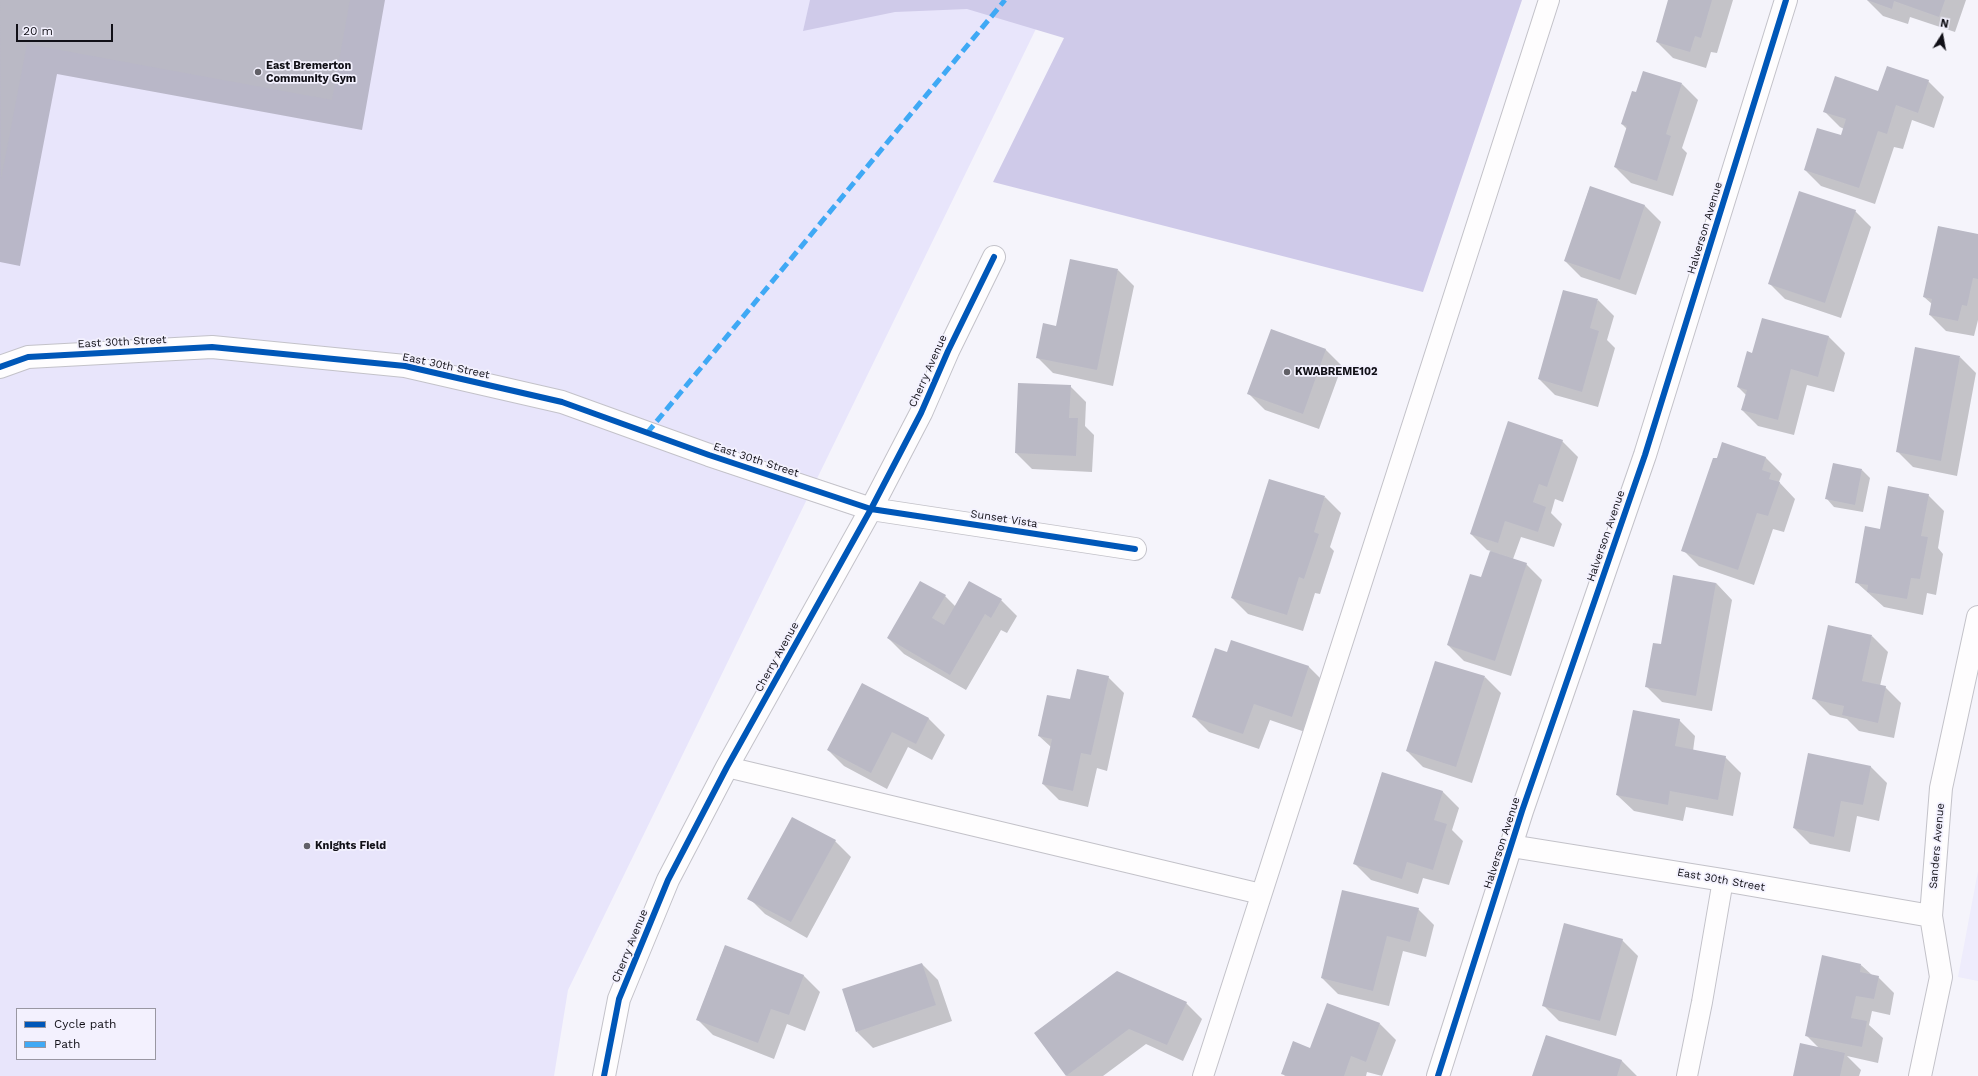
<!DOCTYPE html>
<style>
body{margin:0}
#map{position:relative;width:1978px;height:1076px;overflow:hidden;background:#f5f4fb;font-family:"Work Sans",sans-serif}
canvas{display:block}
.legend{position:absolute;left:16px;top:1008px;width:140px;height:52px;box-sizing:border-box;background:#f3f1fe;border:1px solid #9997a2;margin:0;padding:5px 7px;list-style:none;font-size:12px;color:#111017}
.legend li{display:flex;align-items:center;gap:8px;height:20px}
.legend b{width:20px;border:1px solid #9997a2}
.north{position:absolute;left:1922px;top:16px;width:40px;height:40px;-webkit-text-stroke:3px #f3f1fe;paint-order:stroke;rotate:11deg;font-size:11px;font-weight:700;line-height:16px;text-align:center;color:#111017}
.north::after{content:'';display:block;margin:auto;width:14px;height:18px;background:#111017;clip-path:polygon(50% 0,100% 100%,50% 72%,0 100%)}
.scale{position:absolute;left:16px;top:24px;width:97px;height:18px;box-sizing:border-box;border:2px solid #111017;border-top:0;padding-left:5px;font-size:12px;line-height:14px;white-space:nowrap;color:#111017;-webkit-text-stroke:3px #f3f1fe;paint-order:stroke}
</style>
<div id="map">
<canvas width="1978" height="1076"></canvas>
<ul class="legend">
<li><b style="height:5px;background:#0057b8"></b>Cycle path</li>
<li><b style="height:5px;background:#3fa9f5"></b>Path</li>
</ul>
<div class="north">N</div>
<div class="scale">20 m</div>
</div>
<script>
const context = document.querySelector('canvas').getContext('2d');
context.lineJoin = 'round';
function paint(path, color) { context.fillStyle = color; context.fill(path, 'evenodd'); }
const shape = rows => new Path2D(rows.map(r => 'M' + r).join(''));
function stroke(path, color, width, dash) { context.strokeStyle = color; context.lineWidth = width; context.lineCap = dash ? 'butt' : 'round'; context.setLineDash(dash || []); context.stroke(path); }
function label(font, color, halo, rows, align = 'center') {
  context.font = font + ' "Work Sans",sans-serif'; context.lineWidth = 3.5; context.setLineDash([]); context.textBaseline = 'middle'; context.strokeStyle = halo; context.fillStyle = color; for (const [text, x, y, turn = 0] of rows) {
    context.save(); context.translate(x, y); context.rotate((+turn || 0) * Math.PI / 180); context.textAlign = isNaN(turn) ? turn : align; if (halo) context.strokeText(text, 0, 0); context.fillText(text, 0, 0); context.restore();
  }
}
const built = shape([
 [1978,871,1978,981,1958,977]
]);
const green = shape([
 [0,0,1050,0,568,990,554,1076,0,1076],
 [17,1009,155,1009,155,1059,17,1059]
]);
const forest = shape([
 [810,0,1522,0,1423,292,993,182,1064,38,967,9,895,12,803,31]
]);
const shadow = shape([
 [0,0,385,0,362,130,57,74,20,266,0,262],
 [1669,0,1733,0,1717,53,1711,52,1706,68,1673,58,1657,42],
 [1867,0,1966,0,1955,32,1910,17,1908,24,1883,16],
 [1928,81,1944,97,1934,128,1912,120,1903,149,1894,147,1875,204,1821,186,1805,170,1841,137,1844,129,1840,127,1824,111,1879,92],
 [1682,84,1698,100,1682,148,1687,153,1673,196,1631,183,1615,167,1627,129,1622,124],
 [1590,187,1645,206,1661,222,1636,295,1581,277,1565,261],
 [1855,211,1871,227,1841,318,1785,299,1769,283],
 [1978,235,1978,320,1974,336,1946,331,1930,315,1932,304,1924,297],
 [1118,270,1134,286,1113,386,1053,373,1037,357,1057,327],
 [1598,300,1614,316,1607,340,1615,348,1598,407,1555,395,1539,379],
 [1272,330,1326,350,1342,366,1319,429,1265,410,1249,394],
 [1829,337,1845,353,1834,392,1807,385,1794,435,1758,426,1742,410,1746,395,1738,387,1753,354],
 [1960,357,1976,373,1957,476,1913,467,1897,451],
 [1070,386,1086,402,1085,426,1094,435,1092,472,1032,469,1016,453],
 [1562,441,1578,457,1563,502,1555,499,1551,513,1562,524,1554,547,1521,537,1513,559,1526,564,1542,580,1511,676,1464,661,1448,645,1482,578,1491,551,1487,550,1471,534],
 [1723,443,1766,458,1782,474,1779,482,1795,499,1784,532,1773,529,1754,585,1699,566,1683,550],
 [1862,470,1870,478,1863,512,1834,507,1827,499],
 [1928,495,1944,511,1938,548,1943,554,1936,595,1927,593,1923,615,1884,607,1856,582,1881,531],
 [1325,497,1341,513,1330,547,1334,551,1320,594,1315,593,1303,631,1248,614,1232,598],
 [1716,583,1732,600,1712,711,1662,702,1646,686,1662,645],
 [945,596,956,607,1001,600,1017,616,1007,633,1001,630,966,690,904,654,888,638],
 [1872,636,1888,652,1880,686,1885,687,1901,703,1894,738,1859,731,1847,719,1830,715,1814,699],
 [1232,641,1309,667,1325,683,1308,733,1270,720,1259,749,1209,732,1193,716,1228,653],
 [1108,677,1124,693,1107,771,1097,768,1088,807,1059,800,1043,784,1051,747,1039,736,1071,701],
 [1485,677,1501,693,1472,783,1423,767,1407,751],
 [862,684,929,719,945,735,932,760,908,747,887,789,844,766,828,750],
 [1679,720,1695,736,1693,751,1725,757,1741,773,1733,816,1686,807,1683,821,1634,811,1617,795],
 [1809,754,1871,767,1887,783,1879,821,1857,816,1850,852,1810,844,1794,828],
 [1382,773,1443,792,1459,808,1452,830,1463,841,1449,885,1423,878,1418,894,1371,880,1355,864],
 [835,841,851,857,807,938,765,914,749,898],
 [1418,909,1434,925,1426,957,1403,951,1389,1006,1338,994,1322,978],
 [1622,940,1638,956,1616,1036,1559,1021,1543,1005],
 [725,946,804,976,820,992,805,1031,787,1024,774,1059,713,1035,697,1019],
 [922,964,938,980,952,1021,873,1048,857,1032],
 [1861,965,1872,975,1878,977,1894,993,1890,1015,1872,1011,1869,1025,1883,1038,1878,1063,1847,1056,1861,1070,1859,1076,1794,1076,1819,1048,1806,1035],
 [1186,1003,1202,1019,1183,1061,1146,1044,1103,1076,1067,1076,1035,1033],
 [1380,1024,1396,1040,1382,1076,1367,1072,1366,1076,1285,1076,1282,1073,1311,1049],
 [1546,1036,1622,1061,1637,1076,1533,1076]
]);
const building = shape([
 [0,0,350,0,332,100,27,44,1,180],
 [1668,0,1712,0,1701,38,1695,36,1690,52,1656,42],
 [1867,0,1945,0,1939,17,1894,1,1892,9],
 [1887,66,1929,80,1918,113,1896,105,1887,134,1878,131,1859,188,1804,170,1817,128,1841,135,1846,119,1823,112,1835,76,1878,91],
 [1643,71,1682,83,1666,134,1671,136,1657,181,1614,167,1627,126,1621,124,1632,91,1636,92],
 [1590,186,1645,205,1620,280,1564,261],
 [1799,191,1856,210,1825,303,1768,284],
 [1938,226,1978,234,1978,279,1973,278,1967,306,1962,305,1958,321,1929,315,1932,299,1923,297],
 [1070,259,1118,269,1097,370,1036,358,1043,323,1056,326],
 [1563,290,1598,299,1590,328,1599,331,1582,392,1538,379],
 [1762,318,1829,336,1818,377,1791,369,1778,420,1741,410,1747,390,1737,387,1747,351,1752,353],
 [1271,329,1326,349,1303,414,1247,394],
 [1915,347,1960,356,1941,461,1896,452],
 [1018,383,1071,385,1069,418,1078,418,1076,456,1015,453],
 [1508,421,1563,440,1547,487,1539,484,1533,502,1546,507,1538,532,1505,521,1498,543,1470,534],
 [1722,442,1766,457,1762,470,1771,473,1769,479,1780,482,1768,516,1757,513,1738,570,1681,551,1713,458,1717,458],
 [1833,463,1862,469,1855,505,1825,499],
 [1269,479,1325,496,1314,532,1319,534,1304,579,1299,577,1287,615,1231,598],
 [1888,486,1929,494,1921,536,1928,537,1920,579,1911,578,1907,599,1867,592,1868,585,1855,583,1865,526,1880,529],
 [1490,551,1527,563,1495,661,1447,645,1470,574,1481,577],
 [1673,575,1716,583,1696,696,1645,687,1653,643,1661,644],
 [920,581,946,595,932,618,944,625,969,581,1002,599,991,618,985,614,950,675,887,638],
 [1828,625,1872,635,1862,681,1886,686,1878,723,1842,715,1844,706,1812,699],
 [1231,640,1309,666,1292,717,1254,704,1243,734,1192,717,1215,648,1227,652],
 [1435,661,1485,676,1456,767,1406,751],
 [1077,669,1109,676,1091,755,1081,753,1073,791,1042,784,1052,739,1038,736,1047,695,1070,699],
 [862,683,929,718,916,744,892,732,871,773,827,750],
 [1633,710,1680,719,1675,746,1726,756,1718,800,1670,791,1668,805,1616,795],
 [1808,753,1871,766,1863,805,1841,801,1834,837,1793,828],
 [1382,772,1443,791,1434,820,1447,824,1433,870,1407,862,1402,879,1353,864],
 [792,817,836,840,791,922,747,899],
 [1342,890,1419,908,1410,942,1387,936,1373,991,1321,978],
 [1564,923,1623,939,1600,1021,1542,1006],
 [725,945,804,975,789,1015,771,1009,758,1043,696,1020],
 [1822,955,1861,964,1860,972,1879,976,1874,999,1856,996,1851,1018,1867,1021,1862,1047,1805,1036],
 [922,963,936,1005,856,1032,842,989],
 [1117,971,1187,1002,1167,1045,1129,1029,1066,1076,1034,1033],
 [1327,1003,1380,1023,1366,1062,1351,1056,1344,1076,1288,1076,1281,1074,1293,1041,1310,1048],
 [1546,1035,1622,1060,1617,1076,1532,1076],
 [1800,1043,1845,1053,1840,1076,1793,1076]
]);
const lane = shape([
 [727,767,1261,894],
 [1203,1076,1549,0],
 [1687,1076,1702,1002,1723,880]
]);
const street = shape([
 [0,367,28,357,212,347,405,366,562,402,709,455,871,509,1135,549],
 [1511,846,1723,880,1931,916],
 [604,1076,619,999,668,880,727,767,871,509,921,413,948,351,994,257],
 [1438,1076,1522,811,1645,455,1786,0],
 [1920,1076,1941,977,1931,916,1941,788,1978,617]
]);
const quiet = shape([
 [647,433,1005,0]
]);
const cycleway = shape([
 [0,367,28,357,212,347,405,366,562,402,709,455,871,509,1135,549],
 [604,1076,619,999,668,880,727,767,871,509,921,413,948,351,994,257],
 [1438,1076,1522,811,1645,455,1786,0]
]);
const markers = [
 [258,72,4,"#616067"],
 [1287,372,4,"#616067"],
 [307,846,4,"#616067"]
];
const poiNames = [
 ["East Bremerton",266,66],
 ["Community Gym",266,79],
 ["KWABREME102",1295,372],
 ["Knights Field",315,846]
];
const streetNames = [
 ["Halverson Avenue",1705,228,-73],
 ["East 30th Street",122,342,-3],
 ["East 30th Street",446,366,12],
 ["Cherry Avenue",928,371,-66],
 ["East 30th Street",756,460,18],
 ["Sunset Vista",1004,519,9],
 ["Halverson Avenue",1606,536,-71],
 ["Cherry Avenue",777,657,-61],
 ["Halverson Avenue",1502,843,-72],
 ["Sanders Avenue",1937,846,-85],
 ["East 30th Street",1721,880,10],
 ["Cherry Avenue",630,946,-68]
];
paint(built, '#eeecfc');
paint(green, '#e8e5fb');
paint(forest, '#cfcae9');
paint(shadow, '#0003');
paint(building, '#bab9c5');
stroke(lane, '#c3c2c9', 22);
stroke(street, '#c3c2c9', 24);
stroke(lane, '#fefdfe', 20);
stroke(street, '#fefdfe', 22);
stroke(quiet, '#3fa9f5', 5, [10, 5]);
stroke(cycleway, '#0057b8', 6);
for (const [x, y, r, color] of markers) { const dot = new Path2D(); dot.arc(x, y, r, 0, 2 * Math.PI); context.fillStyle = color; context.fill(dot); stroke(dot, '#f3f1fe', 1.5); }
label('bold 11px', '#111017', '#f3f1fe', poiNames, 'left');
label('11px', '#111017', '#f3f1fe', streetNames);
</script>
